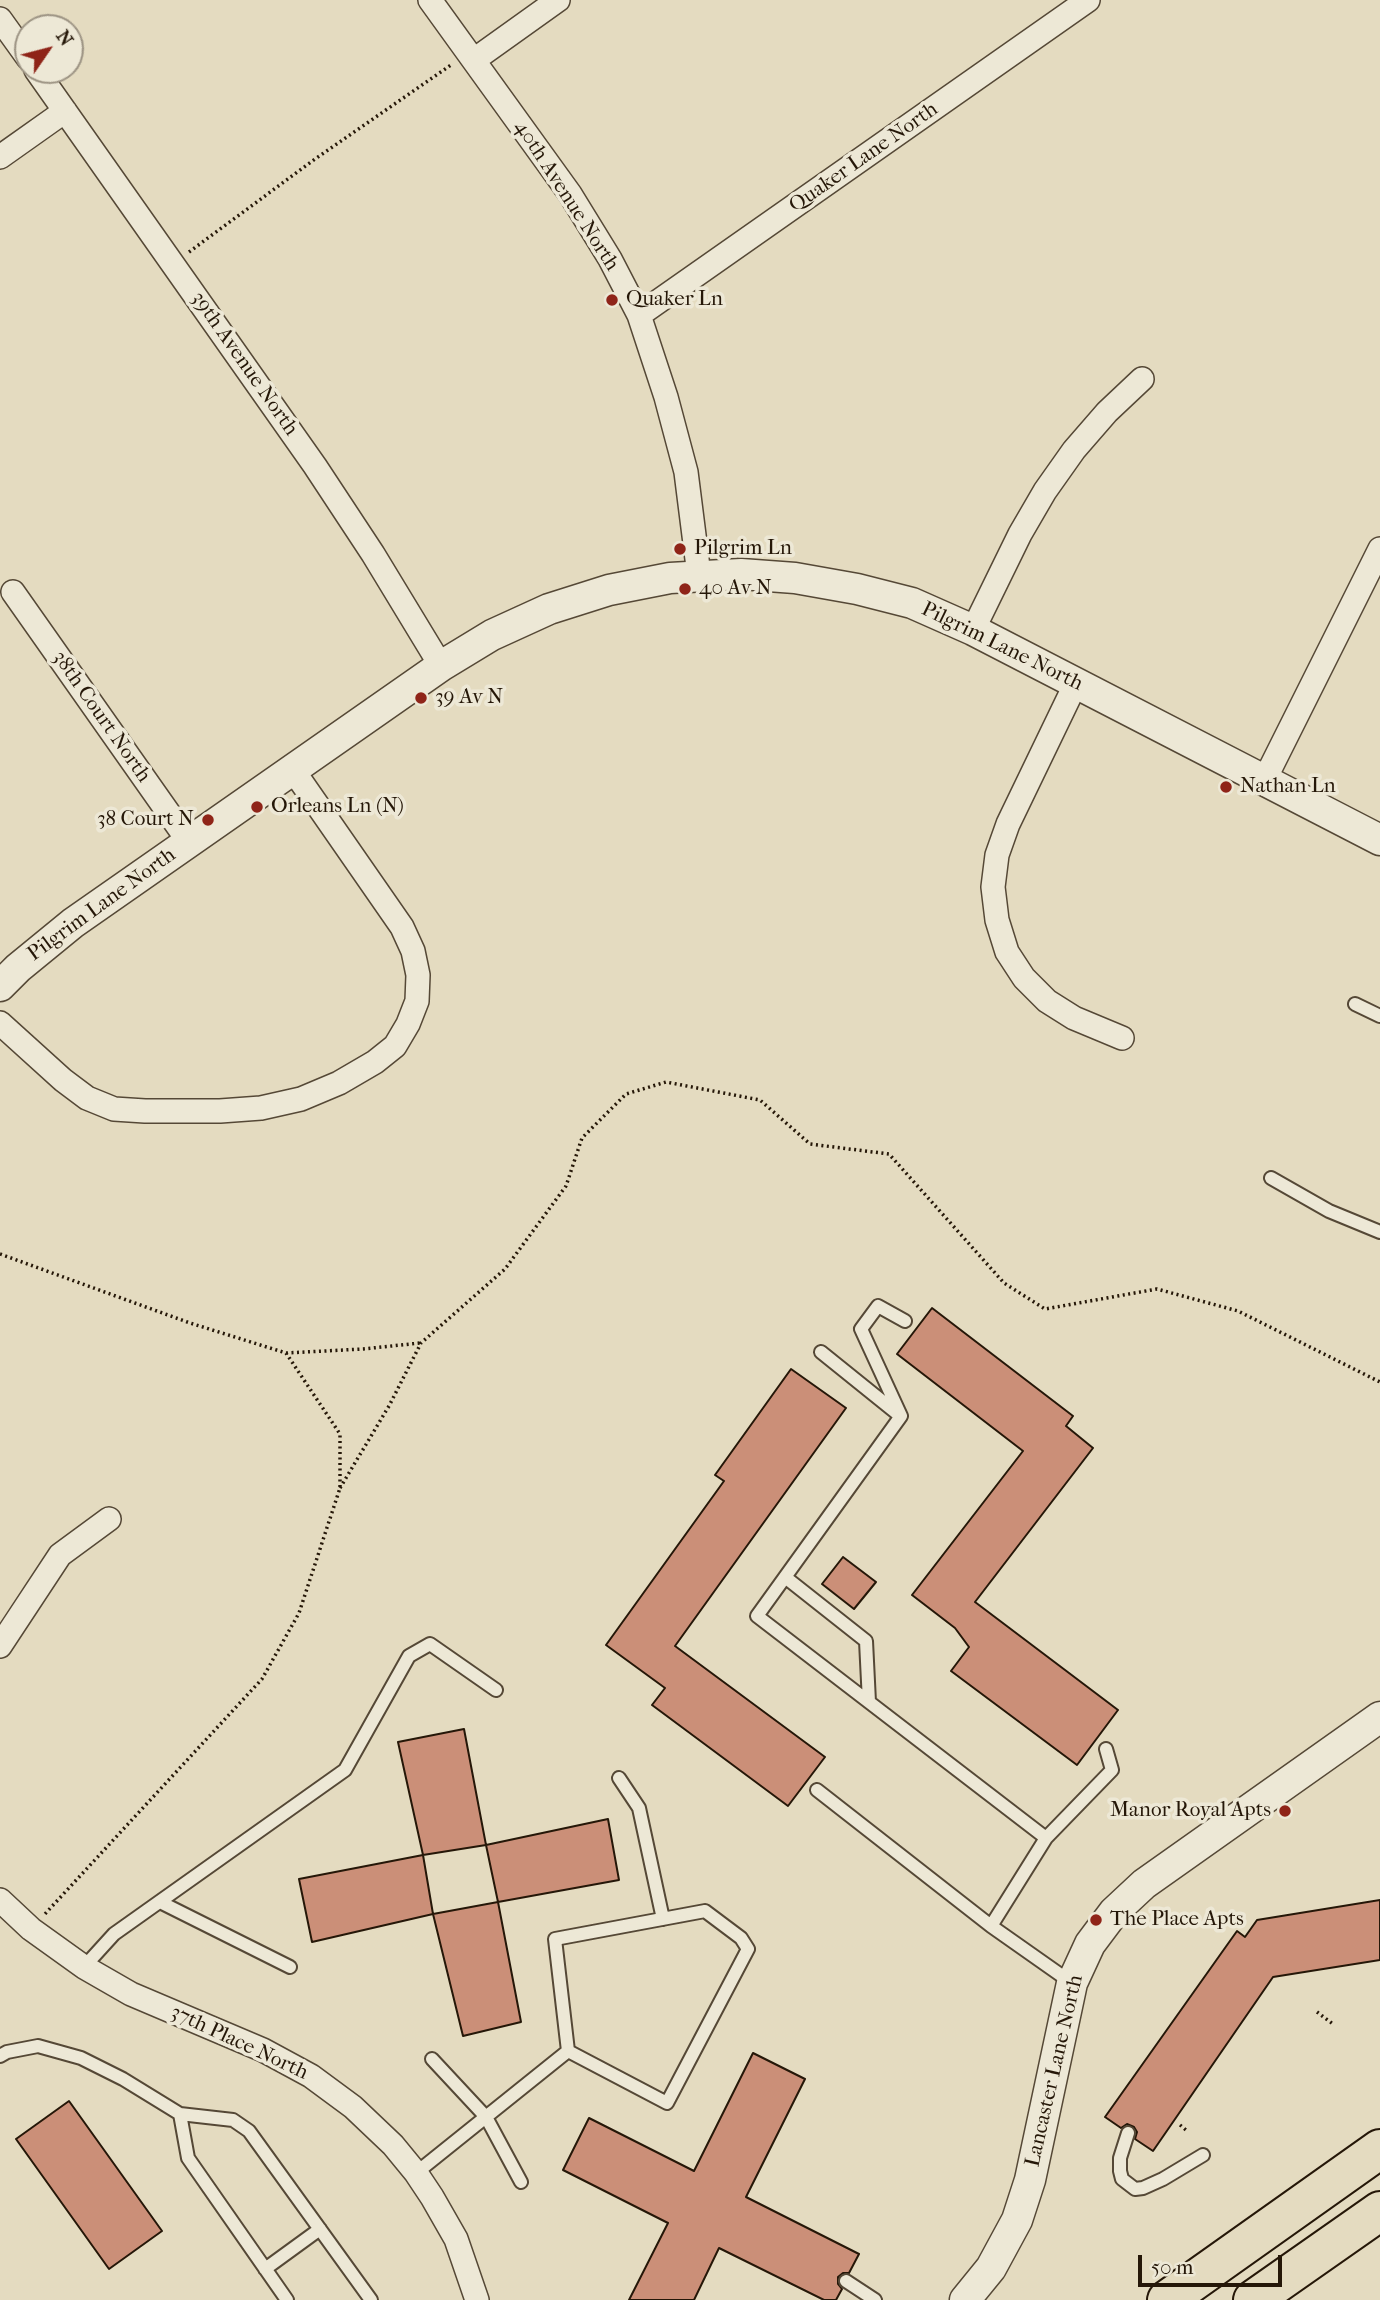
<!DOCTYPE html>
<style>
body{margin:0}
#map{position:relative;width:1380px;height:2300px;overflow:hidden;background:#e4dbc0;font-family:"IM FELL French Canon",serif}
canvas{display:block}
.north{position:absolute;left:14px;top:14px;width:70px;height:70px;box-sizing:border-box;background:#ede8d6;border:2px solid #9d9484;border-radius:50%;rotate:55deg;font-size:19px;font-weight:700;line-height:28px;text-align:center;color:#251708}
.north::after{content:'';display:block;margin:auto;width:24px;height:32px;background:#8f2418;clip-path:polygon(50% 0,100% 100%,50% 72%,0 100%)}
.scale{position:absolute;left:1138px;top:2255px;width:144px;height:32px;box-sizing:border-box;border:4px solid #251708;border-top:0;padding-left:9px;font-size:21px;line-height:24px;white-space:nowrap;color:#251708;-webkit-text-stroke:5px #ede8d6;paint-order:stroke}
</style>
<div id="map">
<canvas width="1380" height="2300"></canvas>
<div class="north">N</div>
<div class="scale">50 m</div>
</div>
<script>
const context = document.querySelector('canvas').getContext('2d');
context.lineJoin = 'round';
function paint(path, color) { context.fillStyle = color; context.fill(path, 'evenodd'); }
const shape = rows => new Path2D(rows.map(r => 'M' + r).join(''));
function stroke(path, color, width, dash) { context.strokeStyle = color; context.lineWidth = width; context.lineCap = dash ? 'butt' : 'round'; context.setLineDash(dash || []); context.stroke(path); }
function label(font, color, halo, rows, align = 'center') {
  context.font = font + ' "IM FELL French Canon",serif'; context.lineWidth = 7; context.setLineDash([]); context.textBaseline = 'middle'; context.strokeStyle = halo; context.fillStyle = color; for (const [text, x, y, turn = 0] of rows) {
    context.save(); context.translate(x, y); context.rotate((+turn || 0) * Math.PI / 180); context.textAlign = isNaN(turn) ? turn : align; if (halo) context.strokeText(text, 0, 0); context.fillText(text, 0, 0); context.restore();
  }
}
const building = shape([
 [932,1308,1073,1416,1066,1426,1093,1448,975,1602,1118,1710,1077,1765,951,1671,969,1647,955,1628,912,1595,1023,1451,897,1354,932,1308],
 [791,1369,846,1408,675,1646,825,1757,788,1806,652,1705,665,1688,606,1645,724,1481,715,1475,791,1369],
 [843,1557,876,1582,854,1609,822,1584,843,1557],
 [464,1729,486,1845,423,1855,398,1742,464,1729],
 [608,1819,619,1880,498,1902,486,1845,608,1819],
 [423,1855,433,1914,312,1942,299,1879,423,1855],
 [1380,1900,1380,1960,1273,1977,1153,2151,1135,2139,1137,2132,1134,2127,1127,2124,1121,2128,1105,2117,1237,1931,1245,1937,1257,1920,1380,1900],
 [498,1902,521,2022,463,2036,433,1914,498,1902],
 [753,2053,805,2079,746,2197,859,2254,849,2273,843,2273,838,2277,838,2284,842,2289,836,2300,824,2300,719,2248,694,2300,629,2300,668,2223,563,2170,589,2118,694,2171,753,2053],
 [69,2101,162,2231,109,2269,16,2139,69,2101]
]);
const path = shape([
 [189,252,315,159,451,65],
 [0,1254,190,1323,286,1353,340,1434,340,1488,299,1613,262,1679,44,1915],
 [286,1353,363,1349,420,1343],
 [340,1488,389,1406,421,1343,505,1269,566,1186,582,1138,626,1094,666,1082,760,1100,810,1144,889,1154,1004,1283,1045,1309,1157,1289,1238,1311,1380,1382],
 [1317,2012,1333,2024],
 [1180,2125,1186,2130]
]);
const service = shape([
 [1355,1004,1380,1016],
 [1271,1178,1329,1211,1380,1232],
 [905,1321,878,1306,861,1329,901,1416,757,1616,1046,1838],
 [821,1352,898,1414],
 [785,1577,866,1641,869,1702],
 [619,1778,639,1808,663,1919],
 [817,1790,991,1926,1072,1983],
 [160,1902,290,1967],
 [991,1926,1046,1838,1112,1770,1106,1749],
 [84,1967,114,1934,345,1770,409,1656,430,1644,496,1690],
 [0,2056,7,2052,38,2046,81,2058,123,2079,180,2114],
 [432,2059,486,2117,521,2182],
 [1128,2133,1120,2158,1120,2171,1122,2179,1135,2189,1143,2188,1163,2179,1203,2155],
 [416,2173,568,2051,667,2103,748,1949,741,1938,705,1911,555,1939,568,2051],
 [265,2269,320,2229],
 [846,2281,875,2300],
 [287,2300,188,2158,180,2114,233,2120,249,2131,371,2300]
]);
const minor = shape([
 [430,0,570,194,610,259,639,315,666,397,686,472,699,575],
 [0,19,28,58],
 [474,60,558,0],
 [36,70,315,466,373,554,441,666],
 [0,157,65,111],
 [639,315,1088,0],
 [13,592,189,842],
 [973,630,1020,534,1045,491,1074,450,1107,412,1142,379],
 [1076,683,1008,824,997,855,993,887,997,920,1007,952,1024,978,1047,1001,1074,1018,1122,1038],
 [1264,781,1380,549],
 [0,1023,63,1080,87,1098,114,1109,145,1111,220,1111,261,1108,301,1099,339,1083,375,1062,395,1046,408,1024,417,1001,418,975,413,951,402,927,293,770],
 [0,1646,60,1555,109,1519],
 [0,1900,31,1929,84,1967,131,1994,263,2050,311,2076,353,2107,393,2145,416,2173,432,2197,456,2239,477,2300]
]);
const tertiary = shape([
 [0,986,18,968,73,923,441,666,492,635,549,609,609,590,670,578,741,574,795,578,857,589,912,603,973,630,1380,840],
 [965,2300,991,2268,1017,2220,1030,2180,1072,1983,1090,1944,1114,1912,1144,1884,1380,1717]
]);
const motorway = shape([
 [1167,2300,1380,2149],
 [1253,2300,1380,2211]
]);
const markers = [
 [612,300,7,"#8f2418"],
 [680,549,7,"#8f2418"],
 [685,589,7,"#8f2418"],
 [421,698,7,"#8f2418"],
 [1226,787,7,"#8f2418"],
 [257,807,7,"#8f2418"],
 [208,820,7,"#8f2418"],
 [1285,1811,7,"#8f2418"],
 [1096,1920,7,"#8f2418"]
];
const streetNames = [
 ["Quaker Lane North",864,158,-35],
 ["40th Avenue North",566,196,57],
 ["39th Avenue North",244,364,55],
 ["Pilgrim Lane North",1002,647,26],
 ["38th Court North",101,717,55],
 ["Pilgrim Lane North",102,905,-36],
 ["37th Place North",239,2043,25],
 ["Lancaster Lane North",1055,2071,-77]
];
const poiNames = [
 ["Quaker Ln",626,300],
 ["Pilgrim Ln",694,549],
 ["40 Av N",699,589],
 ["39 Av N",435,698],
 ["Nathan Ln",1240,787],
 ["Orleans Ln (N)",271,807],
 ["38 Court N",194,820,"right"],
 ["Manor Royal Apts",1271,1811,"right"],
 ["The Place Apts",1110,1920]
];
paint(building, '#cb8f78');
stroke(building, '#251708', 2);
stroke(service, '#554836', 16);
stroke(minor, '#554836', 26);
stroke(tertiary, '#554836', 33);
stroke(motorway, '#251708', 42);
stroke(path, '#251708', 3.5, [2, 3.5]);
stroke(service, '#ede8d6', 12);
stroke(minor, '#ede8d6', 23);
stroke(tertiary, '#ede8d6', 30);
stroke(motorway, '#e4dbc0', 38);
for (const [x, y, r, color] of markers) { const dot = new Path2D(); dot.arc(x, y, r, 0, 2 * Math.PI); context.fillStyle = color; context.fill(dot); stroke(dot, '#ede8d6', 2.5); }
label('21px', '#251708', '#ede8d6', streetNames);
label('21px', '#251708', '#ede8d6', poiNames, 'left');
</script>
